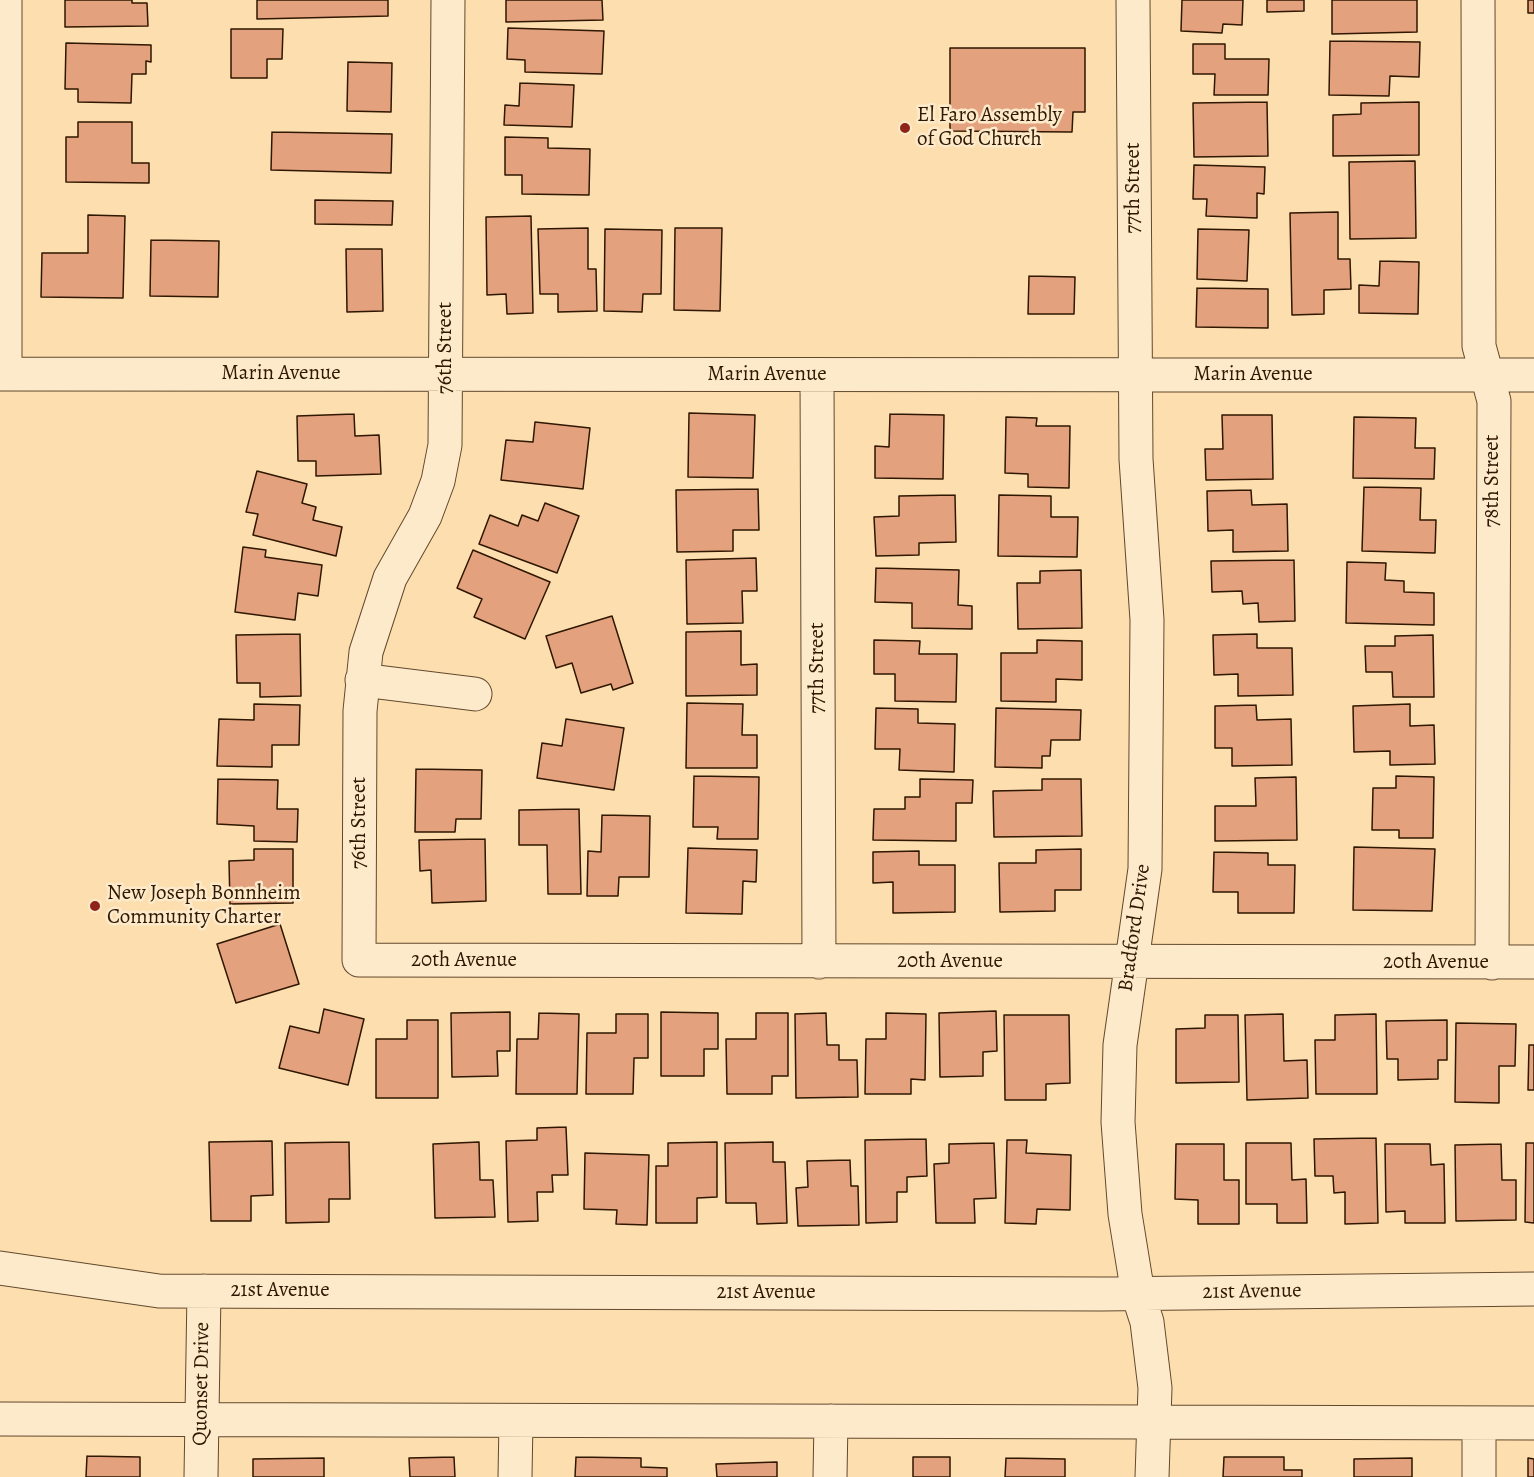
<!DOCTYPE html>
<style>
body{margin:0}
canvas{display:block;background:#fcdeaf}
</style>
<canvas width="1534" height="1477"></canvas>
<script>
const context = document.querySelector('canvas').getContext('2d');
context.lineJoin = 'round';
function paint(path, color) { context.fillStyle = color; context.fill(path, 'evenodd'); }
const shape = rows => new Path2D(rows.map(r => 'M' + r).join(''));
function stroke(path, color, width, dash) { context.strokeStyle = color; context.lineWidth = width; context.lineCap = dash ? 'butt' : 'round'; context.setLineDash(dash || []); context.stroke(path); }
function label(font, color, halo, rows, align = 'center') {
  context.font = font + ' Alegreya,serif'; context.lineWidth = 5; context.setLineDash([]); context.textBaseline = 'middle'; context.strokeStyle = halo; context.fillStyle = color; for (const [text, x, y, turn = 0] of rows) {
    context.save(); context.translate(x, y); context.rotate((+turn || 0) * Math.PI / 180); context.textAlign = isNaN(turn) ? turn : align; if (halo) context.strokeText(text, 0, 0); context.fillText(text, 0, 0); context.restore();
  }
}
const building = shape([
 [65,0,132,0,132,3,147,3,148,26,65,27,65,0],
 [257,0,388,0,388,16,257,19,257,0],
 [506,0,602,0,603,20,506,22,506,0],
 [1182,0,1243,0,1242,25,1223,24,1222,33,1181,31,1182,0],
 [1267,0,1304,0,1304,11,1267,12,1267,0],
 [1332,0,1417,0,1417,32,1332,34,1332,0],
 [1528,0,1534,0,1534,13,1528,13,1528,0],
 [508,28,604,31,602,74,525,72,525,60,507,59,508,28],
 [231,29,283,29,282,59,267,59,267,78,231,78,231,29],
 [1330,41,1420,42,1419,77,1390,76,1389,96,1329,95,1330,41],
 [66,43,151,45,151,62,146,61,146,74,132,74,131,103,78,102,78,89,65,89,66,43],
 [1193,44,1225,44,1225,59,1269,59,1268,95,1214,95,1215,74,1193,74,1193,44],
 [950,48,1085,48,1085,112,1073,112,1072,132,950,131,950,48],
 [348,62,392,63,391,112,347,111,348,62],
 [520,83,574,85,572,127,504,125,505,105,519,106,520,83],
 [1267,102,1268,156,1194,157,1193,103,1267,102],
 [1419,102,1419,155,1333,156,1333,115,1361,114,1361,103,1419,102],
 [78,122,132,122,132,163,149,163,149,183,66,182,66,137,78,137,78,122],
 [272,132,392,134,391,173,271,170,272,132],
 [505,137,548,138,548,148,590,149,589,195,522,194,522,175,505,175,505,137],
 [1415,161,1416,238,1350,239,1349,162,1415,161],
 [1194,165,1265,167,1264,194,1257,193,1257,218,1206,216,1207,199,1193,199,1194,165],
 [315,200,393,201,392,225,315,224,315,200],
 [1338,212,1338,259,1350,259,1351,289,1324,290,1324,314,1292,315,1290,213,1338,212],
 [88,215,125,216,123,298,41,297,42,253,88,253,88,215],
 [531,216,533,313,507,314,506,294,487,295,486,217,531,216],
 [588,228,588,269,596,269,597,311,558,312,558,294,540,294,538,229,588,228],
 [675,228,722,228,720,311,674,310,675,228],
 [605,229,662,230,661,294,643,294,642,312,604,311,605,229],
 [1198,229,1249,230,1247,281,1197,279,1198,229],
 [151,240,219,241,218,297,150,296,151,240],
 [346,249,382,249,383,311,347,312,346,249],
 [1380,261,1419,262,1418,314,1359,313,1359,285,1379,286,1380,261],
 [1029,276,1075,277,1074,314,1028,314,1029,276],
 [1197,288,1268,289,1268,328,1196,327,1197,288],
 [689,413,755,415,753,478,688,477,689,413],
 [354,414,355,436,379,435,381,474,316,476,316,461,298,461,297,416,354,414],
 [890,414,944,415,943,479,875,478,875,446,889,447,890,414],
 [1222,415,1272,415,1273,479,1206,480,1205,449,1223,449,1222,415],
 [1006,417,1037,418,1036,426,1070,426,1069,488,1028,487,1028,474,1005,473,1006,417],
 [1354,417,1416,418,1415,448,1435,448,1434,479,1353,478,1354,417],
 [535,422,590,428,583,489,501,480,506,440,533,442,535,422],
 [257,471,307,484,302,503,316,507,313,520,342,527,336,556,253,535,258,514,246,512,257,471],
 [1364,487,1421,488,1420,520,1436,520,1435,553,1362,551,1364,487],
 [758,489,759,530,733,530,733,551,677,552,676,490,758,489],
 [1251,490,1252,505,1287,504,1288,551,1233,552,1233,530,1208,531,1207,491,1251,490],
 [955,495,956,542,919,543,919,555,876,556,874,517,899,516,899,496,955,495],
 [999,495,1051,496,1051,517,1078,517,1077,557,998,556,999,495],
 [545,503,579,516,557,573,479,544,490,515,518,526,522,515,538,521,545,503],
 [243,547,266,550,265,557,322,565,318,596,298,593,295,620,235,612,243,547],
 [473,550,550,582,525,639,474,617,482,599,457,588,473,550],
 [756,558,757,591,742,591,743,623,687,624,686,560,756,558],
 [1294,560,1295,621,1259,622,1258,603,1243,604,1242,591,1212,592,1211,561,1294,560],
 [1347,562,1386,563,1385,580,1404,581,1404,592,1434,593,1434,625,1346,623,1347,562],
 [876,568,959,570,958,605,972,606,972,629,912,628,912,603,875,602,876,568],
 [1081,570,1082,628,1018,629,1017,583,1040,583,1040,571,1081,570],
 [612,616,633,683,613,690,611,684,581,693,572,663,556,668,546,636,612,616],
 [741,631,741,665,757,664,757,695,686,696,686,632,741,631],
 [300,634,301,696,260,697,260,683,237,683,236,635,300,634],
 [1257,634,1257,648,1292,648,1293,695,1238,696,1238,674,1214,675,1213,635,1257,634],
 [1433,635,1434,697,1393,697,1392,672,1366,672,1365,646,1395,646,1395,636,1433,635],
 [874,640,920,641,919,654,957,654,956,702,895,701,895,674,874,674,874,640],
 [1037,640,1082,641,1082,680,1056,679,1056,702,1001,701,1001,653,1037,653,1037,640],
 [687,703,743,704,742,735,757,735,757,768,686,768,687,703],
 [254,704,300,705,299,745,272,745,272,767,217,766,219,719,254,720,254,704],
 [1410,704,1410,726,1434,725,1435,764,1390,765,1390,751,1354,752,1353,706,1410,704],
 [1256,705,1257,720,1291,719,1292,765,1232,766,1232,748,1215,748,1215,706,1256,705],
 [876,708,918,709,918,723,955,724,954,772,899,770,900,749,875,749,876,708],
 [996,708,1081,710,1080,740,1051,740,1050,756,1042,756,1042,768,995,767,996,708],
 [566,719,624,728,614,790,537,778,542,743,562,746,566,719],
 [416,769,482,770,481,819,456,819,455,832,415,832,416,769],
 [694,776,759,777,758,839,717,839,718,827,693,827,694,776],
 [1396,776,1434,777,1433,838,1399,838,1399,830,1372,830,1373,788,1396,788,1396,776],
 [1296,777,1297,840,1215,841,1215,806,1256,806,1255,778,1296,777],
 [218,779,278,780,277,809,298,809,297,842,254,841,254,826,217,824,218,779],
 [920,779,973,780,972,803,956,803,956,841,873,840,874,809,905,809,905,797,920,797,920,779],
 [1042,779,1081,779,1082,836,994,837,993,791,1042,790,1042,779],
 [579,809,581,894,548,894,547,845,519,845,519,810,579,809],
 [602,815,650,816,649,877,619,877,618,896,587,896,588,851,601,852,602,815],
 [485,839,486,901,432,903,431,870,420,871,419,840,485,839],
 [1354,847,1435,849,1432,911,1353,910,1354,847],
 [688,848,757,850,756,882,743,881,742,914,686,913,688,848],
 [254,849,293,849,293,903,230,904,229,861,254,860,254,849],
 [1081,849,1081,890,1055,890,1055,911,1000,912,999,863,1036,863,1036,850,1081,849],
 [919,851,919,865,955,865,955,912,893,913,893,882,873,883,873,852,919,851],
 [1214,852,1268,853,1268,865,1295,865,1294,913,1238,913,1238,892,1213,892,1214,852],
 [280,924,299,984,236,1003,217,944,280,924],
 [324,1009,364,1019,348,1085,279,1068,290,1026,319,1033,324,1009],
 [996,1011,997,1051,983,1052,983,1076,940,1077,939,1013,996,1011],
 [510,1012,510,1051,497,1051,498,1076,452,1077,451,1013,510,1012],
 [661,1012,718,1013,718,1049,704,1049,704,1076,661,1076,661,1012],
 [539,1013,579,1014,577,1094,516,1094,517,1039,538,1039,539,1013],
 [756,1013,788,1013,788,1076,772,1076,772,1094,727,1094,726,1039,756,1039,756,1013],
 [826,1013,827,1045,839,1045,839,1060,857,1060,858,1097,796,1098,795,1014,826,1013],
 [886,1013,926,1014,925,1080,911,1079,911,1094,865,1094,866,1039,886,1039,886,1013],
 [616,1014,648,1014,648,1058,634,1058,633,1094,586,1094,587,1033,616,1033,616,1014],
 [1283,1014,1284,1061,1307,1060,1308,1098,1247,1100,1245,1015,1283,1014],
 [1376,1014,1377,1094,1316,1094,1315,1040,1335,1040,1335,1015,1376,1014],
 [1004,1015,1069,1015,1070,1083,1046,1084,1046,1100,1005,1100,1004,1015],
 [1205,1015,1238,1015,1239,1082,1176,1083,1176,1029,1205,1028,1205,1015],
 [407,1020,438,1020,438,1098,376,1098,376,1039,407,1039,407,1020],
 [1447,1020,1447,1060,1438,1060,1438,1079,1398,1080,1398,1059,1387,1059,1386,1021,1447,1020],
 [1456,1023,1516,1024,1515,1066,1499,1066,1499,1103,1455,1102,1456,1023],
 [1529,1045,1534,1045,1534,1090,1528,1090,1529,1045],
 [566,1127,568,1175,552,1175,553,1192,537,1192,538,1221,508,1222,506,1141,537,1140,537,1128,566,1127],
 [1376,1138,1378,1223,1345,1224,1345,1192,1334,1193,1333,1176,1315,1176,1314,1139,1376,1138],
 [926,1139,927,1176,907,1177,907,1192,897,1192,897,1222,866,1223,865,1140,926,1139],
 [1007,1140,1027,1140,1026,1153,1071,1155,1070,1210,1037,1209,1036,1224,1005,1223,1007,1140],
 [272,1141,273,1195,251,1196,251,1221,211,1221,209,1142,272,1141],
 [349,1142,350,1199,329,1199,329,1222,286,1223,285,1143,349,1142],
 [479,1142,480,1180,493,1180,495,1217,435,1218,433,1144,479,1142],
 [717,1142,717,1197,697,1198,697,1223,656,1223,656,1166,668,1166,668,1143,717,1142],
 [773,1142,773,1162,785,1162,787,1223,757,1224,756,1203,726,1203,725,1143,773,1142],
 [994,1143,996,1198,974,1199,975,1223,936,1223,934,1164,949,1163,949,1144,994,1143],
 [1246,1143,1291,1143,1292,1180,1306,1179,1307,1223,1277,1223,1277,1204,1246,1204,1246,1143],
 [1526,1143,1534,1143,1534,1223,1525,1222,1526,1143],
 [1176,1144,1224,1144,1224,1180,1239,1180,1239,1224,1198,1224,1198,1200,1175,1199,1176,1144],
 [1385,1144,1430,1144,1431,1165,1444,1164,1445,1223,1405,1223,1405,1211,1386,1212,1385,1144],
 [1501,1144,1502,1180,1516,1180,1516,1220,1456,1221,1455,1145,1501,1144],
 [585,1153,649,1155,647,1225,616,1224,617,1210,584,1209,585,1153],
 [850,1160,851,1186,858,1186,859,1225,798,1226,796,1188,808,1187,807,1161,850,1160],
 [87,1456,140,1457,140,1477,86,1477,87,1456],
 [454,1457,455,1477,410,1477,409,1458,454,1457],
 [576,1457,641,1458,641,1467,667,1468,667,1477,575,1477,576,1457],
 [913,1457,950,1457,950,1477,913,1477,913,1457],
 [1224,1457,1284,1457,1284,1470,1302,1470,1302,1477,1223,1477,1224,1457],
 [324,1458,324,1477,253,1477,253,1459,324,1458],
 [1006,1458,1065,1459,1065,1477,1005,1477,1006,1458],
 [1412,1458,1412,1477,1354,1477,1354,1459,1412,1458],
 [1528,1458,1534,1459,1534,1477,1528,1477,1528,1458],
 [777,1462,777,1477,717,1477,716,1464,777,1462]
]);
const minor = shape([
 [448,0,445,445,438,481,425,516,390,578,366,652,360,711,359,960,1534,962],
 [1133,0,1136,459,1147,620,1145,869,1120,1045,1118,1122,1125,1214,1138,1294,1147,1322,1155,1388,1152,1477],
 [1478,0,1479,346,1494,401,1492,963],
 [0,374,1534,375],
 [5,374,5,0],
 [817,375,819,962],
 [362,680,475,694],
 [0,1268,159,1291,1101,1294,1534,1289],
 [0,1419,1534,1423],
 [201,1477,204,1291],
 [515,1477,516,1421],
 [830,1477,831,1421],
 [1479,1477,1479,1423]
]);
const markers = [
 [905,128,6,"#8f2418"],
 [95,906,6,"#8f2418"]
];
const poiNames = [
 ["El Faro Assembly",917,116],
 ["of God Church",917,140],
 ["New Joseph Bonnheim",107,894],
 ["Community Charter",107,918]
];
const streetNames = [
 ["77th Street",1134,188,-90],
 ["76th Street",446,348,-90],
 ["Marin Avenue",281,374],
 ["Marin Avenue",767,375],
 ["Marin Avenue",1253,375],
 ["78th Street",1493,481,-90],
 ["77th Street",818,668,-90],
 ["76th Street",360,823,-90],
 ["Bradford Drive",1135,928,-82],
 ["20th Avenue",464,961],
 ["20th Avenue",950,962],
 ["20th Avenue",1436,963],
 ["21st Avenue",280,1291],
 ["21st Avenue",1252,1292,-1],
 ["21st Avenue",766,1293],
 ["Quonset Drive",202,1384,-89]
];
paint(building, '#e3a17e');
stroke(building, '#2f1700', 1.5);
stroke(minor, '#62492c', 35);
stroke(minor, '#fdeacb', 33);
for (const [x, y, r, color] of markers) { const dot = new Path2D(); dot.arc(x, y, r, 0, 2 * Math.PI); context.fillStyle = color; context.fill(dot); stroke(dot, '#fdeacb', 2); }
label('21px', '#2f1700', '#fdeacb', poiNames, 'left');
label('21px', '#2f1700', '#fdeacb', streetNames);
</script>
